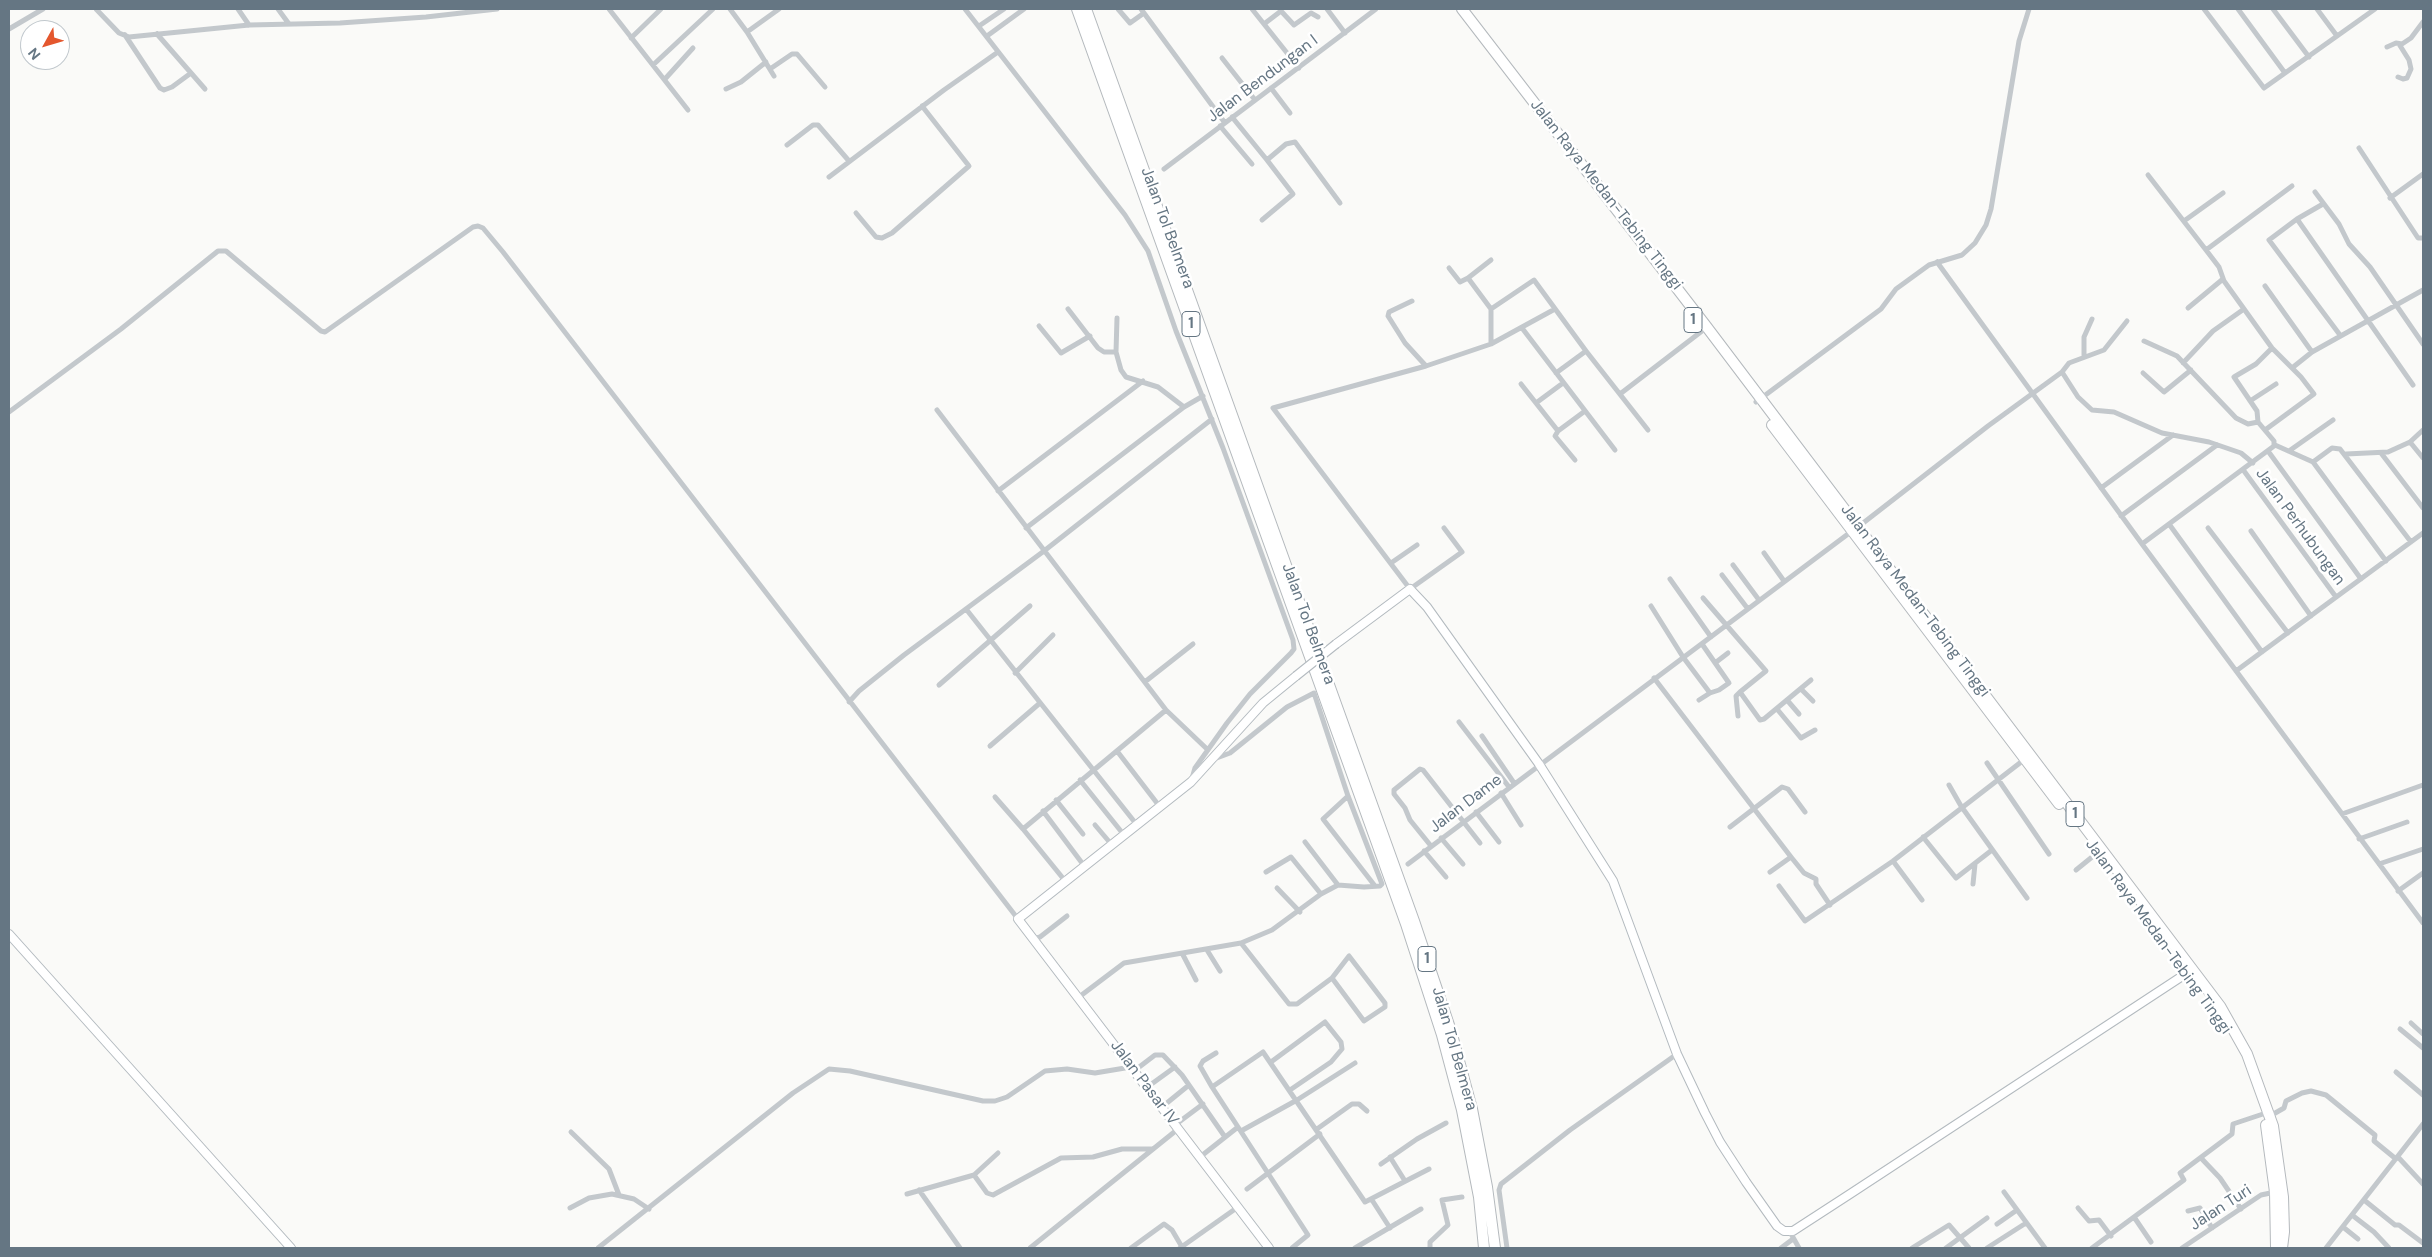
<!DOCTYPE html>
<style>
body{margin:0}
#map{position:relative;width:2432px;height:1257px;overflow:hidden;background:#fafaf8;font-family:"DM Sans",sans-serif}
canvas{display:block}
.frame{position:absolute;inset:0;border:10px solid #657683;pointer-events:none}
.north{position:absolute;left:20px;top:20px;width:50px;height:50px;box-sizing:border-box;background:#fff;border:1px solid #c1c8cd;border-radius:50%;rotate:231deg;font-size:14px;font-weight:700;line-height:20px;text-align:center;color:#657683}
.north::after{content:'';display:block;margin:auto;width:18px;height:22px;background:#e4572e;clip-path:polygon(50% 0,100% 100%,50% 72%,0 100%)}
</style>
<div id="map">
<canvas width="2432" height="1257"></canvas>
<div class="frame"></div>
<div class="north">N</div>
</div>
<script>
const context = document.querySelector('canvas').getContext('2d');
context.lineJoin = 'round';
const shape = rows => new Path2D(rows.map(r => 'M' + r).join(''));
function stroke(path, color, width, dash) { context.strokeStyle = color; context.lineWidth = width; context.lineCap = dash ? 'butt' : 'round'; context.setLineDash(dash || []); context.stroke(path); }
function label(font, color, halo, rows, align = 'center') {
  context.font = font + ' "DM Sans",sans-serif'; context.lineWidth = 5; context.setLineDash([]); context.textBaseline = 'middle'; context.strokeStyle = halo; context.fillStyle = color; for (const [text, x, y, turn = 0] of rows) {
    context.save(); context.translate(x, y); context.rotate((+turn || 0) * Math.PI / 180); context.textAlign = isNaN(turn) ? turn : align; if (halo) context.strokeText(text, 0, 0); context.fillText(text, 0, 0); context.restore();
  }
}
const street = shape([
 [96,9,119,33,129,37,249,25,340,23,426,17,497,9],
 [238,9,249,25],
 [278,9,289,24],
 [609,9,688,110],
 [730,9,747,32],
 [965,9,1125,215,1148,251,1176,331,1223,448,1293,640,1294,649,1291,653,1250,694,1227,723,1195,768,1191,782],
 [1118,9,1130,23,1144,13],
 [1141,9,1225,123],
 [1252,9,1299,68],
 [1327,9,1345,33],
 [2204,9,2264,88,2375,9],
 [2238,9,2285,73],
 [2273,9,2309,57],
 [2317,9,2337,36],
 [1264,24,1281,11,1294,25,1311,13,1318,17],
 [979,26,1004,9],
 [9,29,43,9],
 [157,34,205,89],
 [125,35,160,88,164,90,172,87,191,73],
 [987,36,1024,9],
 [631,38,661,9],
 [2387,47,2396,43,2402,44,2411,38,2423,22],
 [1222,58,1255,100],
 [653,65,713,9],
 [770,69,792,54,797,54,825,87],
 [774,76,747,32,779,9],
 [2398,77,2403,79,2407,78,2411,69,2409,60,2399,44],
 [665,79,693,48],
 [1271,88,1290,113],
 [726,89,741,82,766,62],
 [1232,117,1267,160,1286,144,1295,142,1340,203],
 [1220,126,1252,164],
 [787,145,813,125,818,125,849,161],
 [2359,148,2418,238,2423,238],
 [1164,169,1376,9],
 [2148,175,2206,250,2219,267,2224,281,2272,348,2301,377,2314,394,2265,430],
 [829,177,944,90,998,52],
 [2315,192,2339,224,2349,244,2370,267,2423,344],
 [2390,198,2423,174],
 [2323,204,2297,219,2269,240,2340,335],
 [856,213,876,237,882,238,892,233,969,166,922,106],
 [2297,219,2413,385],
 [1262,220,1293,194,1267,160],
 [2184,221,2223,193],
 [2206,250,2292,186],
 [1937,262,2142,544,2423,923],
 [1449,268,1460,282,1468,278,1491,309],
 [1468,278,1491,260],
 [2265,286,2312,352],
 [1412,301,1389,312,1388,316,1405,343,1426,366],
 [2188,308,2223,279],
 [1068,309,1098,348,1104,352,1116,352,1121,370,1126,377,1158,387,1184,407],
 [1039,326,1061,353,1090,336],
 [1522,328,1615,450],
 [2144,341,2177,356,2236,418,2248,424,2258,422],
 [1491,344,1491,309,1534,280,1586,351],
 [1116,352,1117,318],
 [2084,357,2084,337,2092,319],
 [2183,363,2213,331,2244,309],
 [2292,368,2312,352,2423,290],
 [2062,372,2069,363,2104,350,2127,321],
 [1556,373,1586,351,1648,430],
 [2143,373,2164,392,2191,370],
 [1521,384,1558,431],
 [1620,394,1702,331],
 [2250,401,2276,384],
 [1756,402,1881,309,1896,289,1929,265,1962,255,1975,243,1986,225,1991,209,2019,41,2029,9],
 [1536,403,1563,383],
 [937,410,1166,710,1208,750],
 [9,412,121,329,218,251,226,251,321,331,325,332,473,227,478,226,483,228,503,252,1018,919],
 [2410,442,2423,430],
 [2275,445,2313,462,2386,561],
 [2268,451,2361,579],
 [2289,451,2333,420],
 [2381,453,2423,508],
 [2346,454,2388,452,2410,442,2423,458],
 [1575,460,1555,436,1558,431,1585,411],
 [2313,462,2332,448,2340,449,2411,542],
 [2244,471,2336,597],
 [2101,488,2173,435],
 [998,491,1143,381],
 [2121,516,2217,445],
 [2169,524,2262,652],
 [1858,527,1988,426,2062,372,2078,397,2092,410,2114,412,2162,433,2209,442,2241,453,2253,463],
 [1026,528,1184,407,1203,396],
 [1444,528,1462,552,1410,589,1273,408,1426,366,1491,344,1555,309],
 [2208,528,2288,633],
 [2251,531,2311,616],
 [2142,544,2274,446,2274,441,2258,422,2257,411,2234,377,2256,364,2272,348],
 [1764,553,1784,581],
 [1391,563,1417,545],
 [1733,565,1759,600],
 [1722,575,1748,609],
 [1670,579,1711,637],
 [1703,598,1766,671,1740,692,1760,720,1764,719,1811,680],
 [1651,606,1683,657,1710,693,1719,690,1729,683,1702,644],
 [966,609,1137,825],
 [1715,663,1728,653],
 [2236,671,2423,533],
 [1015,673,1053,635],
 [1654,678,1791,857,1804,873,1816,879,1816,884,1830,905],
 [1146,681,1193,644],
 [939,685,1030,606],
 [1801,689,1813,701],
 [1699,700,1710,693],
 [1787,700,1799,714],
 [849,702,859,691,904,655,1044,551,1212,419],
 [1777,709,1801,738,1815,730],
 [1738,716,1736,696,1740,692],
 [1459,722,1509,787],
 [1482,736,1514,783],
 [990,746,1040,703],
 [1117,751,1160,807],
 [1214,759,1230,753,1287,707,1314,693,1348,796,1382,884,1380,886,1364,887,1338,885,1321,894,1272,930,1241,943],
 [1987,763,2049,854],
 [1080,780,1124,835],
 [1949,785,1961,806,2027,898],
 [1501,793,1521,825],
 [1348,796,1323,819,1375,886],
 [995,797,1023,829],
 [1056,800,1083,834],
 [1043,811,1085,867],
 [1476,812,1499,842],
 [2342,814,2423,785],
 [1095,825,1112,845],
 [1730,827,1782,787,1788,789,1805,812],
 [1923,837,1956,878,1992,850],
 [1441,838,1463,864],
 [2359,839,2407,822],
 [1305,842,1338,885],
 [1431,846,1410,820,1405,808,1394,794,1394,790,1420,769,1423,770,1480,843],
 [1424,851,1446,877],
 [1893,861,1922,900],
 [1408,864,1852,531],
 [2379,864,2423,849],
 [2076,870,2097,853],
 [1266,872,1291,857,1321,894],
 [1770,872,1791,857],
 [1066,882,1023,829,1166,710],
 [1973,884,1975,864],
 [1779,886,1805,921,1893,861,2025,759],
 [1277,888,1300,912],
 [2398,891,2423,873],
 [1033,939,1040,937,1067,916],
 [1207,950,1220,971],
 [1182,953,1196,980],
 [1079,997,1124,963,1241,943,1289,1004,1297,1004,1332,978,1364,1021,1385,1007,1385,1003,1349,956,1332,978],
 [2411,1023,2423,1034],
 [2400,1029,2423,1048],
 [1271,1062,1325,1022,1341,1042,1342,1049,1331,1062,1290,1090],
 [1134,1071,1155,1055,1163,1055,1182,1075,1225,1137],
 [2396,1072,2423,1095],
 [1212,1087,1200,1066,1203,1061,1216,1053],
 [1146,1088,1175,1067],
 [1162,1107,1189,1085],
 [2270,1116,2284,1108,2286,1101,2302,1093,2311,1091,2326,1095,2375,1135,2374,1141,2396,1159],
 [1175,1125,1203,1104],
 [1238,1127,1308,1235,1292,1248],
 [1317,1129,1352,1104,1359,1104,1367,1111],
 [1241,1131,1297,1100,1355,1063],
 [571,1132,609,1169,619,1195],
 [1200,1157,1238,1127,1212,1087,1263,1052,1365,1202,1429,1169],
 [1390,1157,1405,1181],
 [2398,1157,2423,1184],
 [2201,1158,2220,1178,2241,1209],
 [1381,1164,1417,1139,1446,1123],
 [974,1175,987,1193,993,1195,1061,1158,1093,1157,1122,1149,1152,1149],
 [1247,1189,1320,1134],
 [919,1190,960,1248],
 [2004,1192,2045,1248],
 [907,1194,974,1175,998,1153],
 [1372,1200,1390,1228],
 [2364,1200,2395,1225,2399,1225,2423,1243],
 [570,1208,589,1198,612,1194,634,1199,649,1209],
 [2078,1208,2089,1221,2099,1220,2111,1236],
 [2188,1211,2200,1208,2212,1228],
 [2352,1215,2374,1232,2389,1248],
 [2134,1217,2151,1242],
 [1997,1224,2017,1210],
 [2343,1227,2358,1239],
 [1790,1232,1799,1248],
 [598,1248,793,1093,829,1069,850,1071,983,1101,995,1101,1007,1097,1045,1071,1067,1069,1095,1073,1131,1067],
 [1030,1248,1178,1129],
 [1131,1248,1164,1224,1172,1230,1182,1247],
 [1180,1248,1238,1207],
 [1355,1248,1421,1209],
 [1430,1248,1430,1242,1448,1225,1442,1200,1462,1197],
 [1507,1248,1499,1190,1501,1184,1570,1130,1677,1054],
 [1781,1248,1793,1239],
 [1912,1248,1949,1225,1969,1248],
 [1946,1248,1987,1218],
 [1987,1248,2026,1223],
 [2092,1248,2184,1180,2180,1173,2232,1134,2233,1124,2263,1114],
 [2182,1248,2261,1195,2275,1192],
 [2326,1248,2423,1124]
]);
const secondary = shape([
 [1336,644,1410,589,1427,607,1539,764,1613,881,1677,1054,1705,1113,1720,1142,1746,1182,1777,1226,1784,1231,1793,1231,1850,1194,2187,973],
 [9,934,291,1248],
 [1269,1248,1018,919,1191,782,1263,703,1296,676]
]);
const highway = shape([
 [1077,9,1406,924,1442,1035,1462,1110,1479,1197,1484,1248],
 [1086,9,1414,921,1451,1031,1472,1109,1487,1187,1495,1248],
 [1462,9,1706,326,2220,1006,2247,1054,2273,1126,2283,1197,2284,1232,2282,1248],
 [1772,425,2059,804],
 [2266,1125,2275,1192,2276,1247]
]);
const secondaryBridge = shape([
 [1296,676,1336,644]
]);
const shields = [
 [1693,320,18],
 [1191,324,18],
 [2075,814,18],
 [1427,959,18]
];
const shieldNames = [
 ["1",1693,320],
 ["1",1191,324],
 ["1",2075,814],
 ["1",1427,959]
];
const streetNames = [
 ["Jalan Bendungan I",1263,79,-37],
 ["Jalan Raya Medan-Tebing Tinggi",1606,195,52],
 ["Jalan Tol Belmera",1167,228,70],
 ["Jalan Perhubungan",2300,527,54],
 ["Jalan Raya Medan-Tebing Tinggi",1915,601,53],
 ["Jalan Tol Belmera",1308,624,70],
 ["Jalan Dame",1466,804,-37],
 ["Jalan Raya Medan-Tebing Tinggi",2158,937,54],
 ["Jalan Tol Belmera",1454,1049,74],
 ["Jalan Pasar IV",1144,1083,53],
 ["Jalan Turi",2221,1208,-33]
];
stroke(secondary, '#b3babf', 10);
stroke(highway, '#b4b9bd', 12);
stroke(street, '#c3c8cc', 5);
stroke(secondary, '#fff', 8);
stroke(highway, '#fff', 10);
stroke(secondaryBridge, '#b3babf', 10, []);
stroke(secondaryBridge, '#fff', 8);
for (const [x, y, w] of shields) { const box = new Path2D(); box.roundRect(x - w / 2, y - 12.5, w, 25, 4); context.fillStyle = '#fff'; context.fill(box); stroke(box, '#657683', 1); }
label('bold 15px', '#657683', null, shieldNames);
label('16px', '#657683', '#fff', streetNames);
</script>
